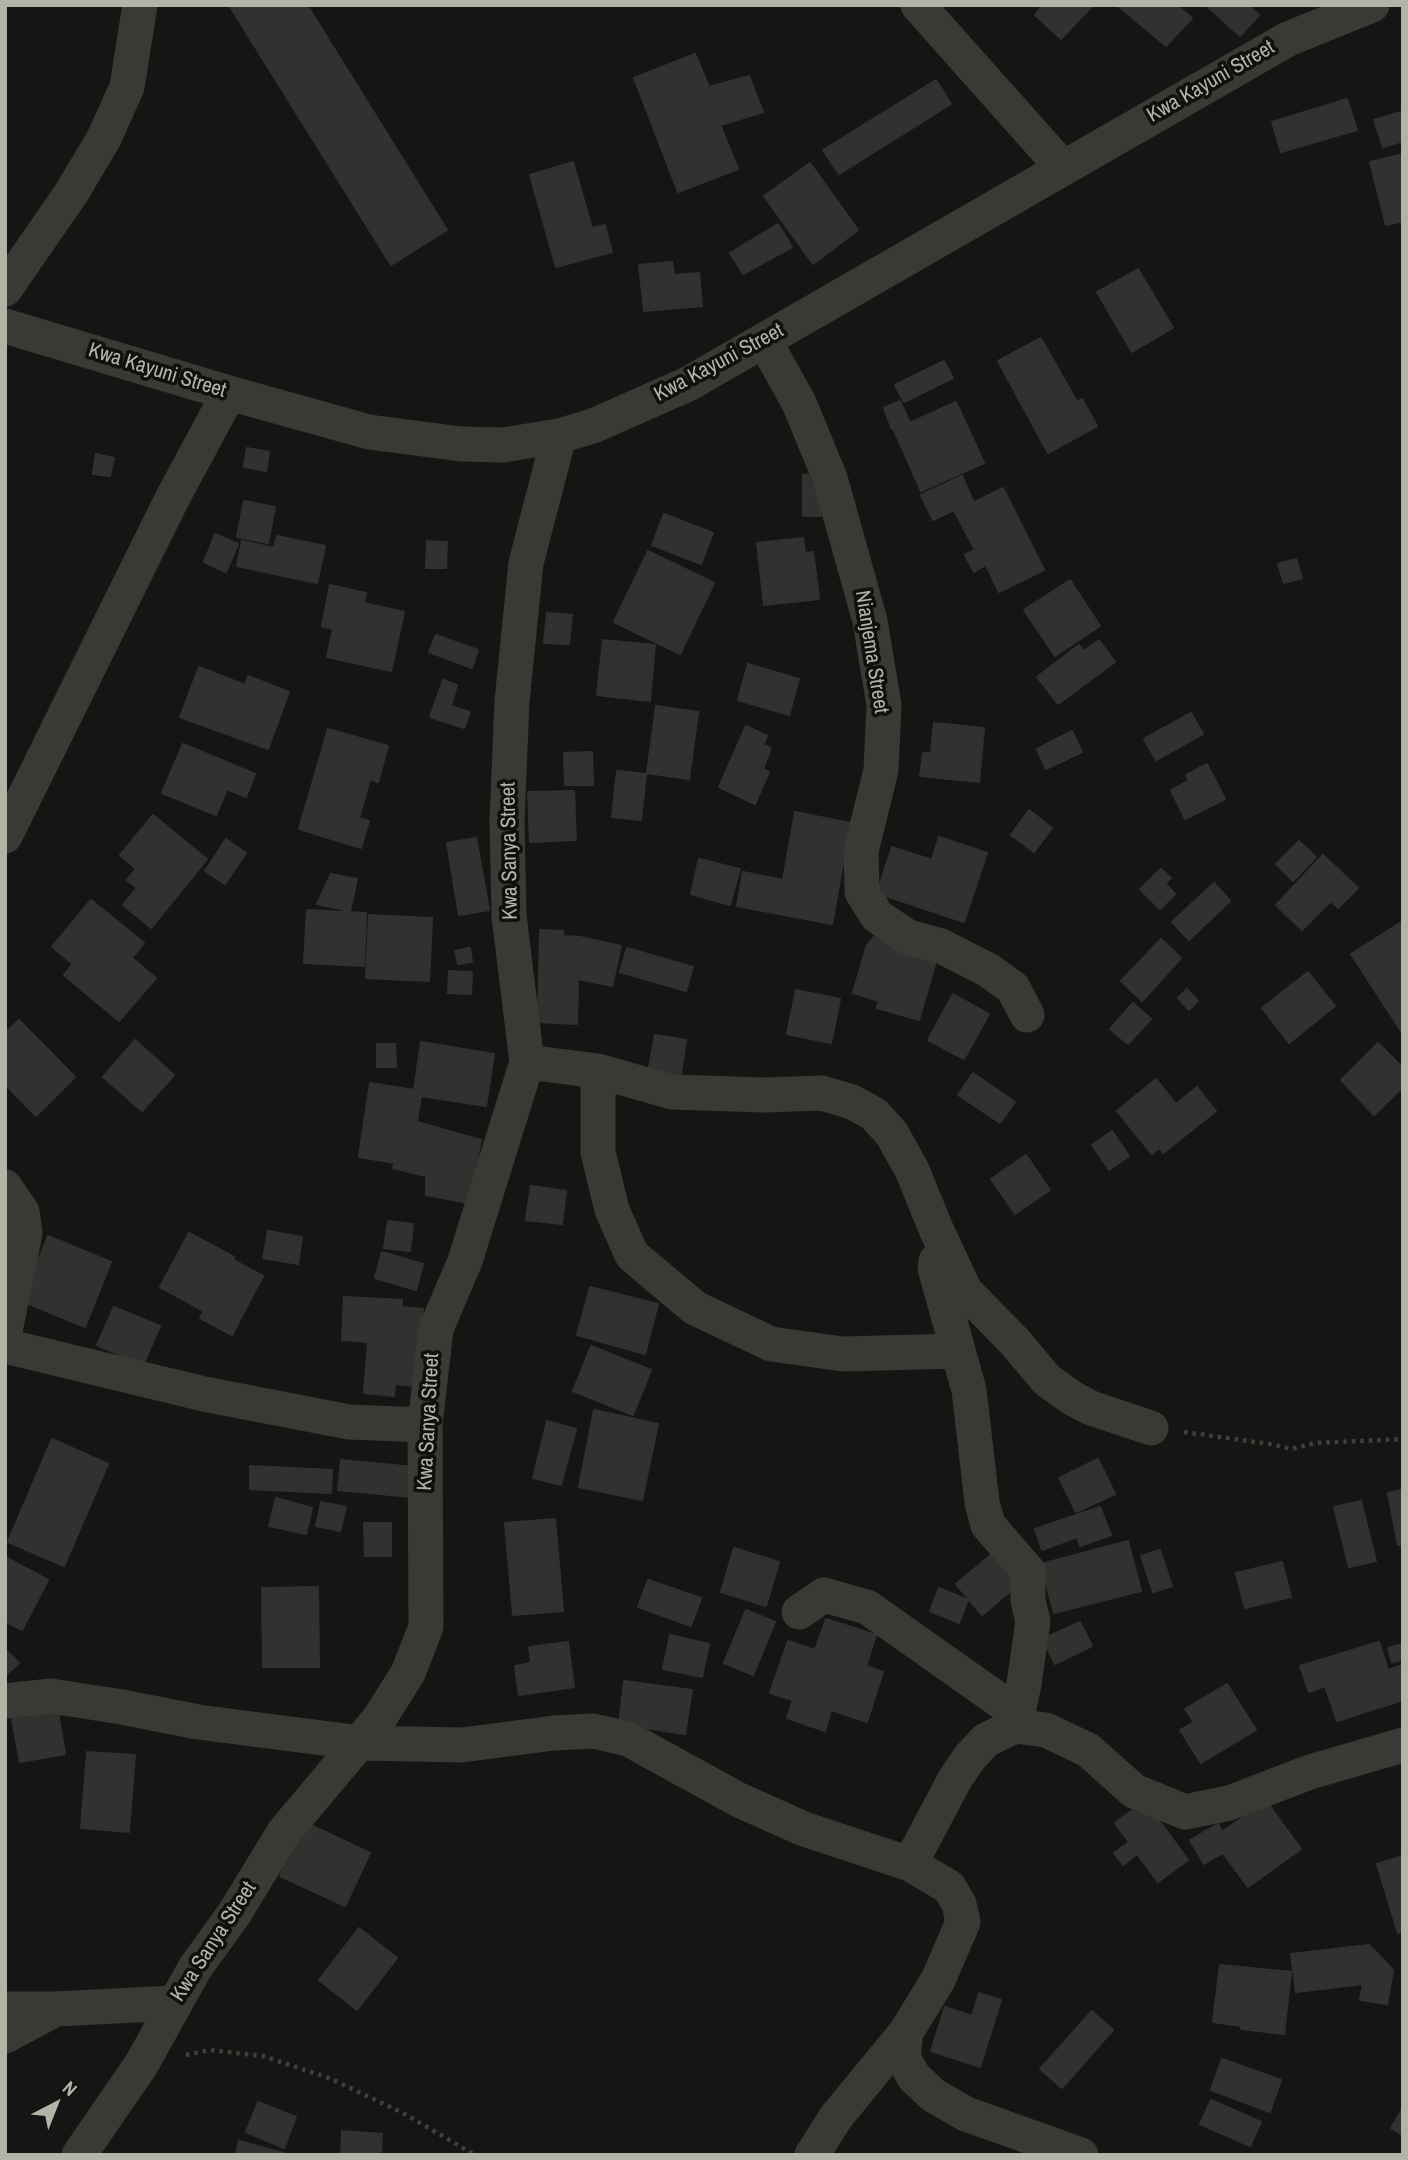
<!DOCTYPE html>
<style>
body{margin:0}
#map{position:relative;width:1408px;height:2160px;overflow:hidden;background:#151614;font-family:"Archivo Narrow",sans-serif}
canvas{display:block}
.frame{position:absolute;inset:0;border:7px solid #b0b5a7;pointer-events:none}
.north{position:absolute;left:21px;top:2069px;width:70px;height:70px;-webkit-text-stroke:5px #10110f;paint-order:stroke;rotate:42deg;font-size:19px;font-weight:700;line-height:28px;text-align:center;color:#b0b5a7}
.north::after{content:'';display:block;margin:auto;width:24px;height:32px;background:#b0b5a7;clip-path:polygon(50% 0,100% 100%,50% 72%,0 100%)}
</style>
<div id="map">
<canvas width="1408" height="2160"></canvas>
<div class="frame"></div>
<div class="north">N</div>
</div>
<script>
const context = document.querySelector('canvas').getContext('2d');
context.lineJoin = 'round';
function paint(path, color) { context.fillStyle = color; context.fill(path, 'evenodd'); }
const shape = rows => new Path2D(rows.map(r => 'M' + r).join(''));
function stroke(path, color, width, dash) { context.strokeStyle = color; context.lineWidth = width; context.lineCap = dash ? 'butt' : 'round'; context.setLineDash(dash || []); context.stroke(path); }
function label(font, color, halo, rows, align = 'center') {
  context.font = font + ' "Archivo Narrow",sans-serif'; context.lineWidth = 7; context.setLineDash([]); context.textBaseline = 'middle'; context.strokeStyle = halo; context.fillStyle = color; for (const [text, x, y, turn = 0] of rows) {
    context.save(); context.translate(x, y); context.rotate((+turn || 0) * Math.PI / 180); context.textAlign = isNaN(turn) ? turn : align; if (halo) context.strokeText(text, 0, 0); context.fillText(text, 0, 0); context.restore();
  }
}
const building = shape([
 [229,5,307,5,447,230,391,265,229,5],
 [1043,5,1093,5,1061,39,1035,15,1043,5],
 [1117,5,1181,5,1179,7,1192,18,1166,46,1117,5],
 [1206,5,1248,5,1259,15,1240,36,1206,5],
 [695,54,709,87,749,76,763,112,720,125,738,169,678,192,634,78,695,54],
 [936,80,951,104,839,174,823,150,936,80],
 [1347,99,1357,130,1281,152,1272,122,1347,99],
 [1401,112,1403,141,1383,147,1374,120,1401,112],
 [1403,154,1403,221,1386,225,1370,162,1403,154],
 [573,162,592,228,605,225,612,252,556,267,530,175,573,162],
 [810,163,858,230,813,264,764,196,810,163],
 [778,224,792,247,743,274,730,253,778,224],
 [672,262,674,275,699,273,702,306,644,311,639,265,672,262],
 [1138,269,1173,328,1132,352,1097,292,1138,269],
 [1041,338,1077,402,1082,399,1097,426,1048,453,998,361,1041,338],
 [944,361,953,378,904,402,895,385,944,361],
 [900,401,909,421,892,429,884,408,900,401],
 [956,402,984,463,921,491,894,430,956,402],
 [247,448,269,452,266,471,244,467,247,448],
 [96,454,114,458,110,476,93,474,96,454],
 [820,474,821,516,803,516,803,475,820,474],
 [962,476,973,501,933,520,921,495,962,476],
 [1003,488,1044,570,999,592,986,565,974,572,965,555,975,550,955,512,1003,488],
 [244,501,275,507,268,543,237,537,244,501],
 [664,514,713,533,701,564,652,545,664,514],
 [215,534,238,544,226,572,204,562,215,534],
 [277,536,325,546,317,583,237,566,242,541,274,548,277,536],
 [803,538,805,553,813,552,819,599,764,605,757,543,803,538],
 [427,541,447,542,446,568,426,568,427,541],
 [648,551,714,583,680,654,614,622,648,551],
 [1296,559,1302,578,1284,583,1278,564,1296,559],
 [1070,580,1100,626,1055,656,1024,610,1070,580],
 [330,585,366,593,364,603,404,612,391,671,327,657,333,629,322,626,330,585],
 [547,613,572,615,569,644,544,643,547,613],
 [436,635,478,650,472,668,429,652,436,635],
 [603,640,655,645,650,701,597,695,603,640],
 [1099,640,1115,662,1058,704,1037,677,1079,645,1084,651,1099,640],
 [748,664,799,679,789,715,738,700,748,664],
 [199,667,245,685,248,676,289,692,268,749,180,717,199,667],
 [443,680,457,685,451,706,470,712,464,728,430,717,443,680],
 [656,706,698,712,689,779,647,773,656,706],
 [1191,713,1203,734,1156,760,1144,739,1191,713],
 [934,723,984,728,979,782,920,776,923,753,931,753,934,723],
 [746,726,767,736,763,745,771,748,763,769,769,772,755,804,719,787,746,726],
 [328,729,388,746,378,782,370,779,359,818,369,821,361,848,299,829,328,729],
 [1072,731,1082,752,1046,769,1037,749,1072,731],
 [183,744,255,774,246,797,227,789,216,815,162,793,183,744],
 [592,752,593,785,565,785,564,753,592,752],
 [1207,764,1225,799,1185,819,1171,790,1189,781,1186,775,1207,764],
 [617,771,646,774,641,820,612,817,617,771],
 [574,791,576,840,530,842,528,792,574,791],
 [1029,810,1052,828,1034,852,1011,835,1029,810],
 [795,812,850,823,832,924,737,906,743,872,783,880,795,812],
 [153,815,207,859,151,928,123,905,137,888,127,880,136,869,120,855,153,815],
 [939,837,987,853,964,922,877,893,892,847,932,860,939,837],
 [476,838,489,910,459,915,447,843,476,838],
 [226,839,246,853,225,884,205,871,226,839],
 [1299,841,1316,857,1293,881,1276,864,1299,841],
 [1323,855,1358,888,1338,908,1331,901,1302,930,1276,905,1323,855],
 [699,859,740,869,730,905,691,894,699,859],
 [1161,869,1171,878,1165,883,1175,894,1160,909,1140,889,1161,869],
 [331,874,357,879,350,911,317,904,331,874],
 [1214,883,1230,901,1189,940,1172,922,1214,883],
 [91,900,144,943,132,958,156,978,119,1021,64,975,73,964,52,947,91,900],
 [307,910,366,913,364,966,304,963,307,910],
 [369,915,432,918,429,981,366,978,369,915],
 [1403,921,1403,1034,1351,954,1403,921],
 [540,930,563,931,563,936,580,937,621,946,612,986,578,979,577,1024,538,1022,540,930],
 [876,935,938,954,919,1020,877,1008,879,1001,853,993,867,945,876,935],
 [1161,939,1181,958,1142,1001,1121,981,1161,939],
 [470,948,472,962,458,964,455,951,470,948],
 [627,948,693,967,686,991,620,972,627,948],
 [449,971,472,972,471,994,448,993,449,971],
 [1308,972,1335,1006,1289,1043,1262,1008,1308,972],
 [1187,989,1198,1001,1189,1010,1178,998,1187,989],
 [796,990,840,999,831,1043,787,1034,796,990],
 [953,994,989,1014,964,1059,928,1040,953,994],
 [1133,1003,1151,1019,1128,1044,1110,1029,1133,1003],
 [19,1020,75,1077,36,1116,5,1084,5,1033,19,1020],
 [655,1035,686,1040,680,1079,648,1073,655,1035],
 [135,1040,174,1075,142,1111,103,1077,135,1040],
 [421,1042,494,1054,486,1106,421,1096,417,1122,481,1140,469,1203,426,1195,426,1176,393,1168,395,1163,359,1157,370,1083,414,1090,421,1042],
 [1378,1043,1403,1068,1403,1087,1374,1115,1341,1080,1378,1043],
 [377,1044,395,1044,396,1067,377,1067,377,1044],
 [973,1073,1015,1102,1000,1123,958,1095,973,1073],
 [1156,1079,1176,1104,1197,1087,1216,1111,1163,1153,1159,1148,1152,1154,1117,1111,1156,1079],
 [1112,1131,1129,1156,1109,1170,1092,1145,1112,1131],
 [1026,1155,1050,1190,1015,1214,991,1179,1026,1155],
 [531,1186,566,1191,562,1224,526,1220,531,1186],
 [388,1221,413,1224,410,1251,384,1248,388,1221],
 [268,1231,302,1237,298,1264,263,1258,268,1231],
 [189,1233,234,1257,233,1260,263,1276,232,1335,200,1318,204,1311,160,1287,189,1233],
 [48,1236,111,1262,85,1327,22,1301,48,1236],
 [382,1252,423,1264,416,1290,375,1278,382,1252],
 [590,1287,658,1304,645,1354,577,1335,590,1287],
 [344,1297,402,1300,402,1307,423,1309,416,1386,395,1384,394,1396,364,1393,368,1342,342,1340,344,1297],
 [114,1307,160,1326,143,1365,97,1345,114,1307],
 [591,1346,651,1370,633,1415,573,1391,591,1346],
 [594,1410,658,1424,642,1500,579,1487,594,1410],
 [547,1421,576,1429,561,1485,533,1478,547,1421],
 [52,1439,108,1464,64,1566,8,1542,52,1439],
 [1098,1459,1115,1494,1076,1512,1059,1478,1098,1459],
 [341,1460,414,1467,411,1497,338,1490,341,1460],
 [250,1466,332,1470,331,1493,250,1489,250,1466],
 [1403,1490,1403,1544,1398,1545,1388,1493,1403,1490],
 [276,1498,312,1508,306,1534,269,1526,276,1498],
 [1361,1501,1376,1561,1349,1567,1334,1507,1361,1501],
 [321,1502,346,1507,340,1531,316,1526,321,1502],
 [1100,1507,1111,1535,1080,1546,1077,1537,1042,1550,1035,1529,1100,1507],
 [555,1519,563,1611,513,1615,505,1523,555,1519],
 [364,1523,391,1523,391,1556,365,1556,364,1523],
 [1128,1541,1141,1591,1054,1613,1041,1564,1128,1541],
 [734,1548,779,1562,766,1606,721,1592,734,1548],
 [1160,1550,1172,1586,1153,1592,1141,1556,1160,1550],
 [992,1554,1018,1585,982,1615,956,1584,992,1554],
 [5,1557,48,1580,22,1630,5,1621,5,1557],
 [1282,1562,1291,1597,1245,1608,1236,1573,1282,1562],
 [648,1580,701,1598,691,1626,638,1607,648,1580],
 [318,1587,319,1667,263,1667,262,1588,318,1587],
 [939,1588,968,1600,959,1623,930,1611,939,1588],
 [746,1610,775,1622,753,1675,724,1663,746,1610],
 [826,1619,876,1635,866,1666,883,1672,867,1722,831,1710,825,1731,787,1718,793,1700,770,1693,788,1641,815,1650,826,1619],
 [1080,1622,1092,1646,1055,1664,1043,1639,1080,1622],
 [670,1635,709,1644,702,1677,663,1669,670,1635],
 [568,1642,574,1687,519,1695,515,1666,531,1663,529,1647,568,1642],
 [1379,1642,1388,1670,1403,1665,1403,1700,1337,1721,1325,1686,1309,1692,1300,1666,1379,1642],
 [1403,1644,1403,1660,1392,1662,1388,1648,1403,1644],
 [5,1649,19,1663,5,1676,5,1649],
 [624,1681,692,1690,685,1734,619,1724,624,1681],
 [1227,1684,1256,1730,1201,1763,1180,1730,1194,1722,1185,1709,1227,1684],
 [58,1712,65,1754,20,1762,12,1719,58,1712],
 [87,1752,135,1755,129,1832,81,1828,87,1752],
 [1145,1801,1188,1860,1158,1882,1137,1854,1123,1865,1114,1853,1129,1842,1115,1823,1145,1801],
 [1266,1801,1301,1849,1248,1887,1223,1853,1204,1864,1190,1840,1218,1824,1222,1832,1266,1801],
 [304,1822,370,1853,345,1906,280,1876,304,1822],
 [1403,1856,1403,1932,1398,1933,1377,1864,1403,1856],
 [359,1928,397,1958,357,2010,319,1980,359,1928],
 [1369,1945,1393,1970,1387,2004,1360,2000,1363,1984,1296,1992,1291,1954,1369,1945],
 [1220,1965,1291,1972,1284,2034,1241,2029,1241,2026,1213,2022,1220,1965],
 [979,1993,1001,2000,980,2067,931,2051,945,2007,972,2016,979,1993],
 [1092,2011,1113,2030,1062,2088,1040,2069,1092,2011],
 [1222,2059,1281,2080,1270,2112,1211,2090,1222,2059],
 [1211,2100,1261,2122,1250,2146,1200,2124,1211,2100],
 [258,2102,296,2117,284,2148,246,2132,258,2102],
 [1403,2108,1403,2135,1391,2128,1403,2108],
 [342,2131,382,2134,381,2155,341,2155,342,2131],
 [239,2141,291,2155,236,2155,239,2141]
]);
const path = shape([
 [1184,1432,1270,1444,1291,1449,1315,1443,1403,1439],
 [186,2055,210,2050,263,2056,329,2078,403,2113,475,2155]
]);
const minor = shape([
 [918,5,1063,168],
 [5,289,72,192,104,138,127,87,140,5],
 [5,326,229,393,369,432,461,444,503,445,559,436,593,426,688,384,1288,39,1372,5],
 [764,340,799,403,830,478,870,621,884,705,881,770,861,851,862,892,877,916,908,937,941,946,988,970,1013,988,1027,1015],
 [5,836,173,497,229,393],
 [527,1062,598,1071,672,1092,764,1095,822,1093,852,1102,874,1114,892,1134,912,1170,936,1229,965,1291,1015,1342,1047,1380,1072,1398,1091,1408,1151,1428],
 [598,1071,598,1152,612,1210,632,1255,695,1308,771,1344,843,1354,958,1351],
 [5,1187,22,1212,25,1233,5,1331],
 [936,1261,935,1268,969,1390,982,1502,988,1525,1028,1571,1028,1601,1033,1621,1024,1684,1015,1726],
 [5,1346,204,1394,349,1422,425,1425],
 [799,1612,824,1595,867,1607,1017,1713],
 [5,1701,51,1696,122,1707,198,1722,361,1743,462,1745,554,1733,593,1731,628,1739,739,1800,804,1829,910,1864,949,1887,959,1904,963,1922,938,1980,906,2032,903,2058,914,2077,933,2095,966,2114,1081,2155],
 [910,1864,955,1779,970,1757,986,1740,1015,1726,1046,1730,1088,1750,1134,1791,1185,1812,1229,1803,1310,1772,1403,1745],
 [5,2009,55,2009,174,2003],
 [5,2036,52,2011],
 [79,2155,141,2065,195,1968,234,1914,284,1832,379,1719,408,1673,426,1627,425,1425,436,1329,465,1261,527,1062,509,916,507,821,512,701,526,563,559,436],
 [812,2155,836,2117,906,2032]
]);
const streetNames = [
 ["Kwa Kayuni Street",1211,82,-30],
 ["Kwa Kayuni Street",719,363,-28],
 ["Kwa Kayuni Street",157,371,17],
 ["Nianjema Street",871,652,81],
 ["Kwa Sanya Street",510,851,-91],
 ["Kwa Sanya Street",429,1422,-87],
 ["Kwa Sanya Street",214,1942,-57]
];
paint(building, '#30322f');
stroke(building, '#2f322e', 2);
stroke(path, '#3f423c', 4.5, [3.5, 5]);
stroke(minor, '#383b35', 35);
label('21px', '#b0b5a7', '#10110f', streetNames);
</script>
